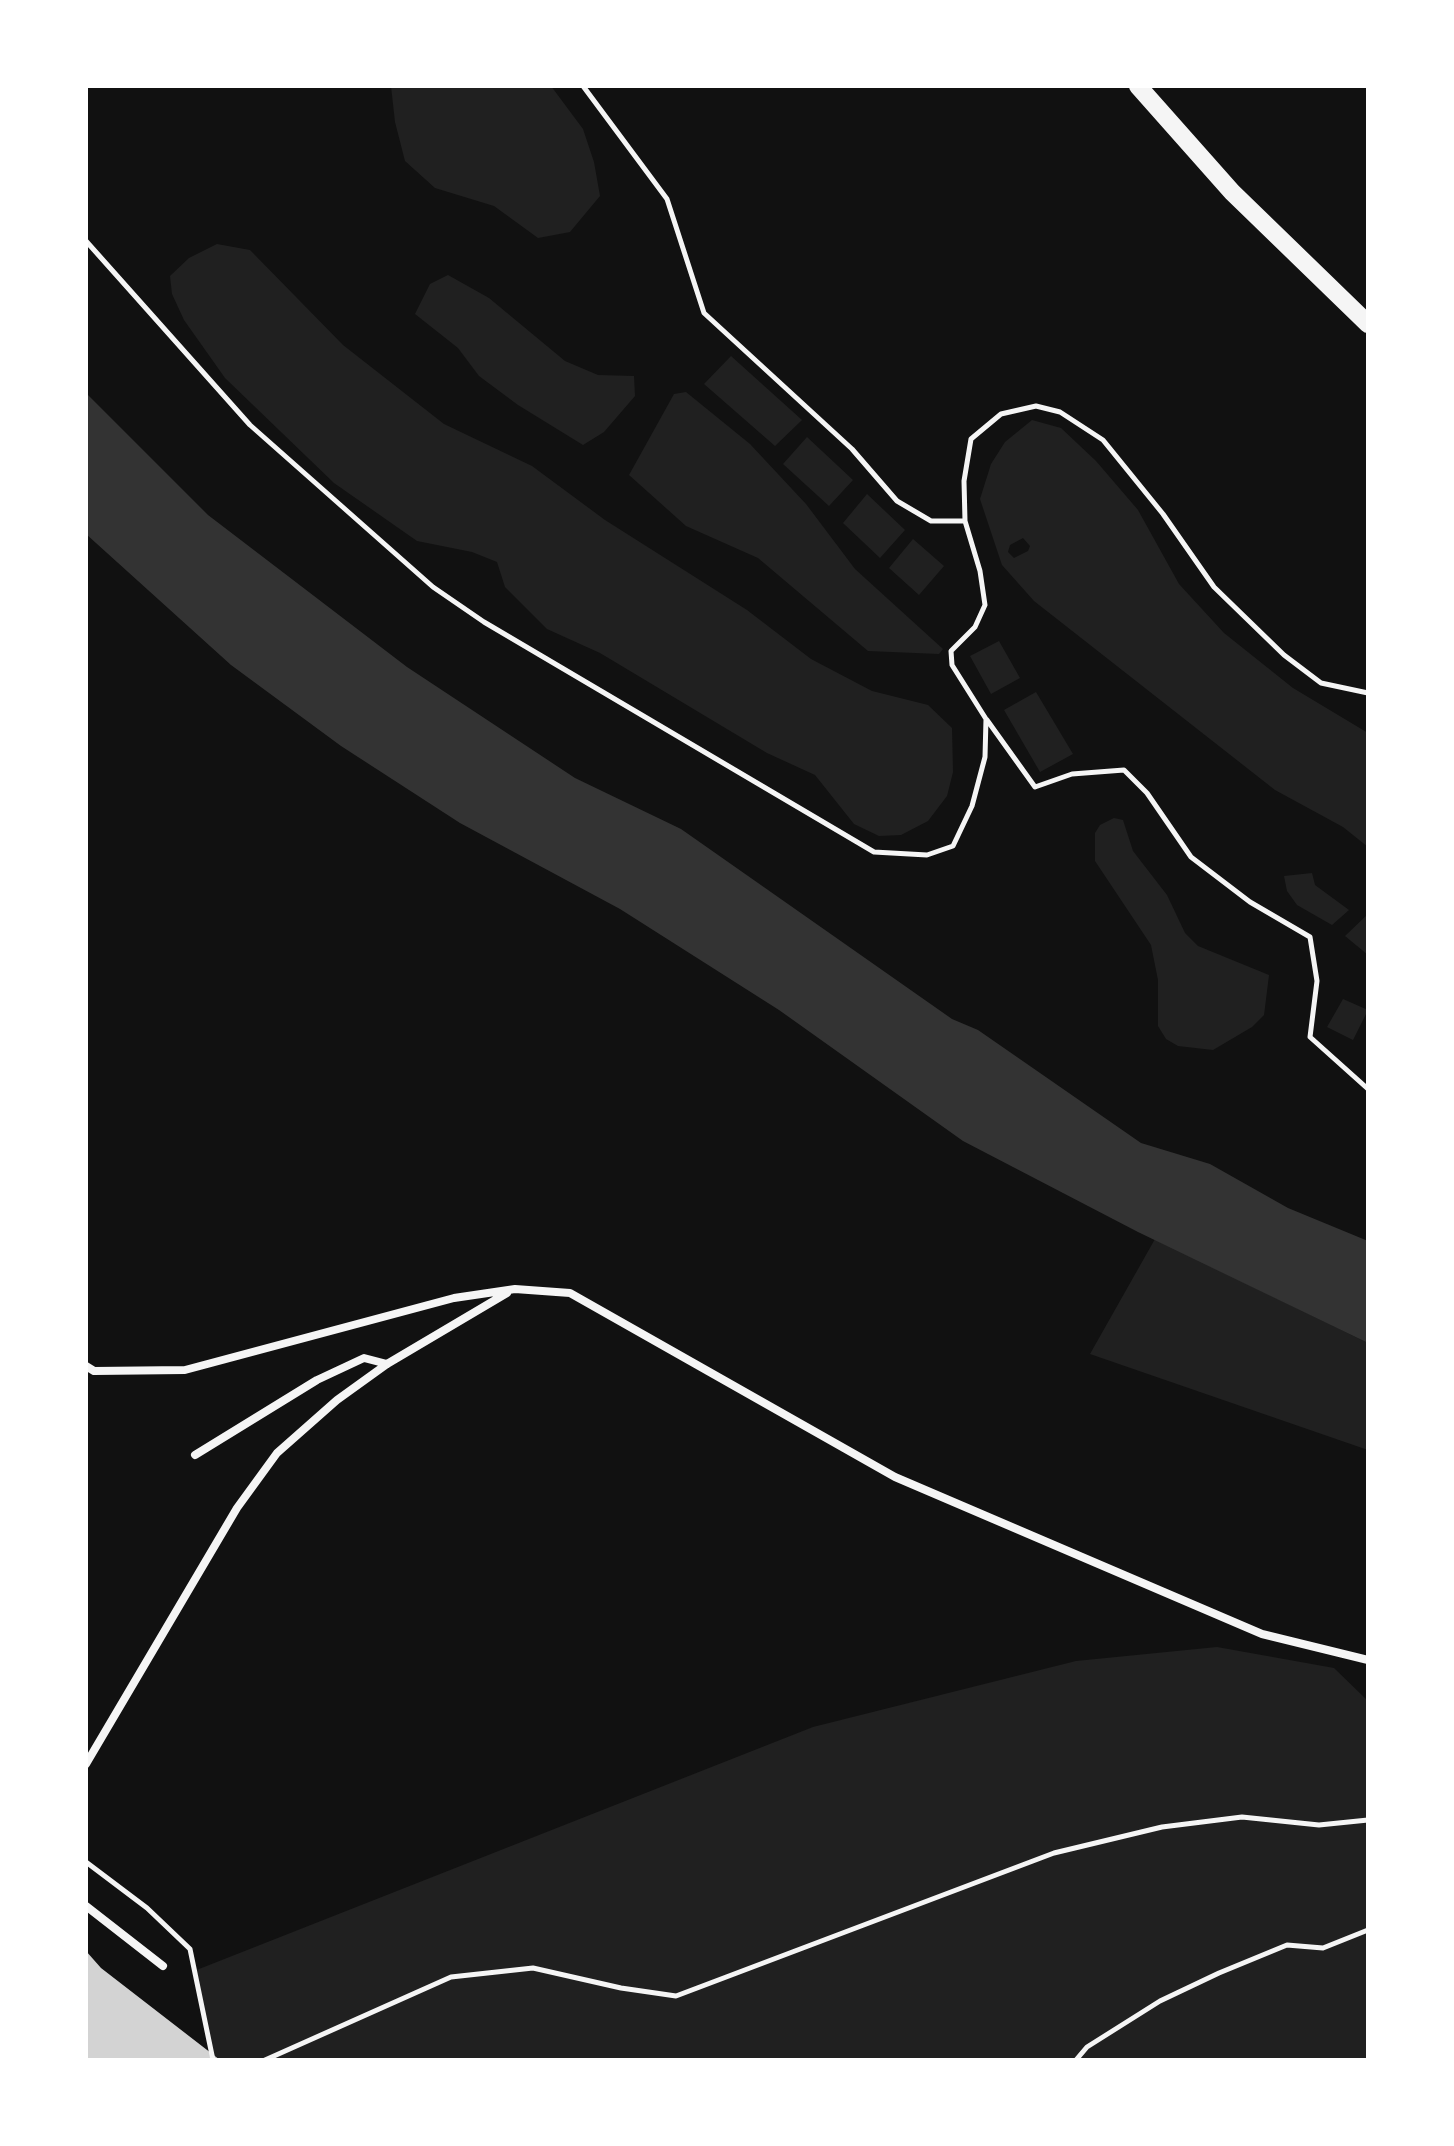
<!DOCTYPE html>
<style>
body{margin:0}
#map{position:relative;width:1454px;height:2146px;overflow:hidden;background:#111;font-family:"Space Grotesk",sans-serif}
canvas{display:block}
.frame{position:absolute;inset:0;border:88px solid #fff;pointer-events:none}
</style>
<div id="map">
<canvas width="1454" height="2146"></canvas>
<div class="frame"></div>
</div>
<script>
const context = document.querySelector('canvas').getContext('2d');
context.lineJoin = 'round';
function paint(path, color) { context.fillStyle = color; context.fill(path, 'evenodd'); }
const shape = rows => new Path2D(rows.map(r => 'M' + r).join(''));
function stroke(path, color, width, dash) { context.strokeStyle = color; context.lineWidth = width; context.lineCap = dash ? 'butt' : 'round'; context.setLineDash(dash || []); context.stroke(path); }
const green = shape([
 [391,86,551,86,583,129,594,162,600,196,570,232,538,238,494,206,435,188,405,161,395,122],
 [217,244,250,250,343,345,444,424,532,466,605,520,747,610,811,659,872,691,928,705,952,728,953,772,947,796,928,821,901,835,879,836,854,824,815,775,767,753,600,653,547,629,505,587,497,562,472,552,417,541,334,483,225,378,184,320,172,294,170,276,189,258],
 [448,275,489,298,565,361,598,375,634,376,635,396,604,432,583,445,518,405,479,376,458,348,415,314,430,284],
 [731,356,802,420,775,446,704,384],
 [686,392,750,444,806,504,855,569,943,649,939,654,868,651,758,558,686,526,629,475,674,394],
 [1032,420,1061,428,1096,461,1138,510,1179,584,1224,633,1293,688,1368,733,1368,847,1343,827,1275,790,1034,601,1002,565,980,499,991,464,1005,442],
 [1023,538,1030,546,1028,551,1014,558,1008,552,1010,545],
 [807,437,853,480,829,506,783,464],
 [867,494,905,530,880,558,843,523],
 [913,539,944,566,919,595,889,568],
 [999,641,1020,678,991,694,970,656],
 [1036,692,1073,754,1040,772,1004,710],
 [1114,818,1123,820,1133,851,1167,895,1185,933,1198,946,1269,975,1264,1015,1252,1027,1213,1050,1178,1046,1166,1039,1158,1026,1158,980,1151,945,1095,861,1095,833,1100,825],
 [1312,873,1315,885,1349,910,1332,925,1297,905,1287,891,1284,876],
 [1368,914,1368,955,1345,936],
 [1343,999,1368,1010,1353,1040,1327,1027],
 [1155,1239,1368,1343,1368,1450,1090,1354],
 [1217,1647,1334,1668,1368,1701,1368,2060,213,2060,194,1971,813,1727,1076,1661]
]);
const water = shape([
 [86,393,208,515,407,667,575,778,681,829,952,1019,978,1030,1141,1143,1210,1164,1288,1208,1368,1241,1368,1343,1138,1232,963,1141,779,1010,620,909,460,823,341,746,231,665,86,534]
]);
const building = shape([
 [86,1951,101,1968,220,2060,86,2060]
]);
const service = shape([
 [583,86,667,199,704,313,852,449,897,501,931,521,965,521],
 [86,241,250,425,433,587,484,622,874,852,927,855,953,846,972,806,985,757,986,719,952,665,951,651,975,627,985,605,980,571,965,521,964,481,971,439,1001,414,1036,406,1060,412,1103,440,1163,514,1214,587,1284,655,1321,683,1368,693],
 [987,720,1035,787,1072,774,1124,770,1147,793,1191,857,1250,902,1310,937,1317,981,1310,1037,1368,1089],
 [86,1862,147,1908,190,1949,213,2060],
 [265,2060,451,1977,533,1968,621,1988,676,1996,1054,1853,1162,1827,1242,1817,1319,1825,1368,1820],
 [1076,2060,1087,2047,1160,2001,1219,1973,1287,1945,1323,1948,1368,1930]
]);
const minor = shape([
 [86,1366,94,1371,185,1370,454,1298,515,1289,570,1293,895,1477,1262,1634,1368,1660],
 [195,1455,317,1380,364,1358,387,1364],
 [86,1764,237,1508,277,1453,337,1400,387,1364,507,1293],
 [86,1906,163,1966]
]);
const primary = shape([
 [1138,86,1232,192,1368,324]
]);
paint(green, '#202020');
paint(water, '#333');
paint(building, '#d3d3d3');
stroke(service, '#f5f5f5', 5);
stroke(minor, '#f5f5f5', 8);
stroke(primary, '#f5f5f5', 18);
</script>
